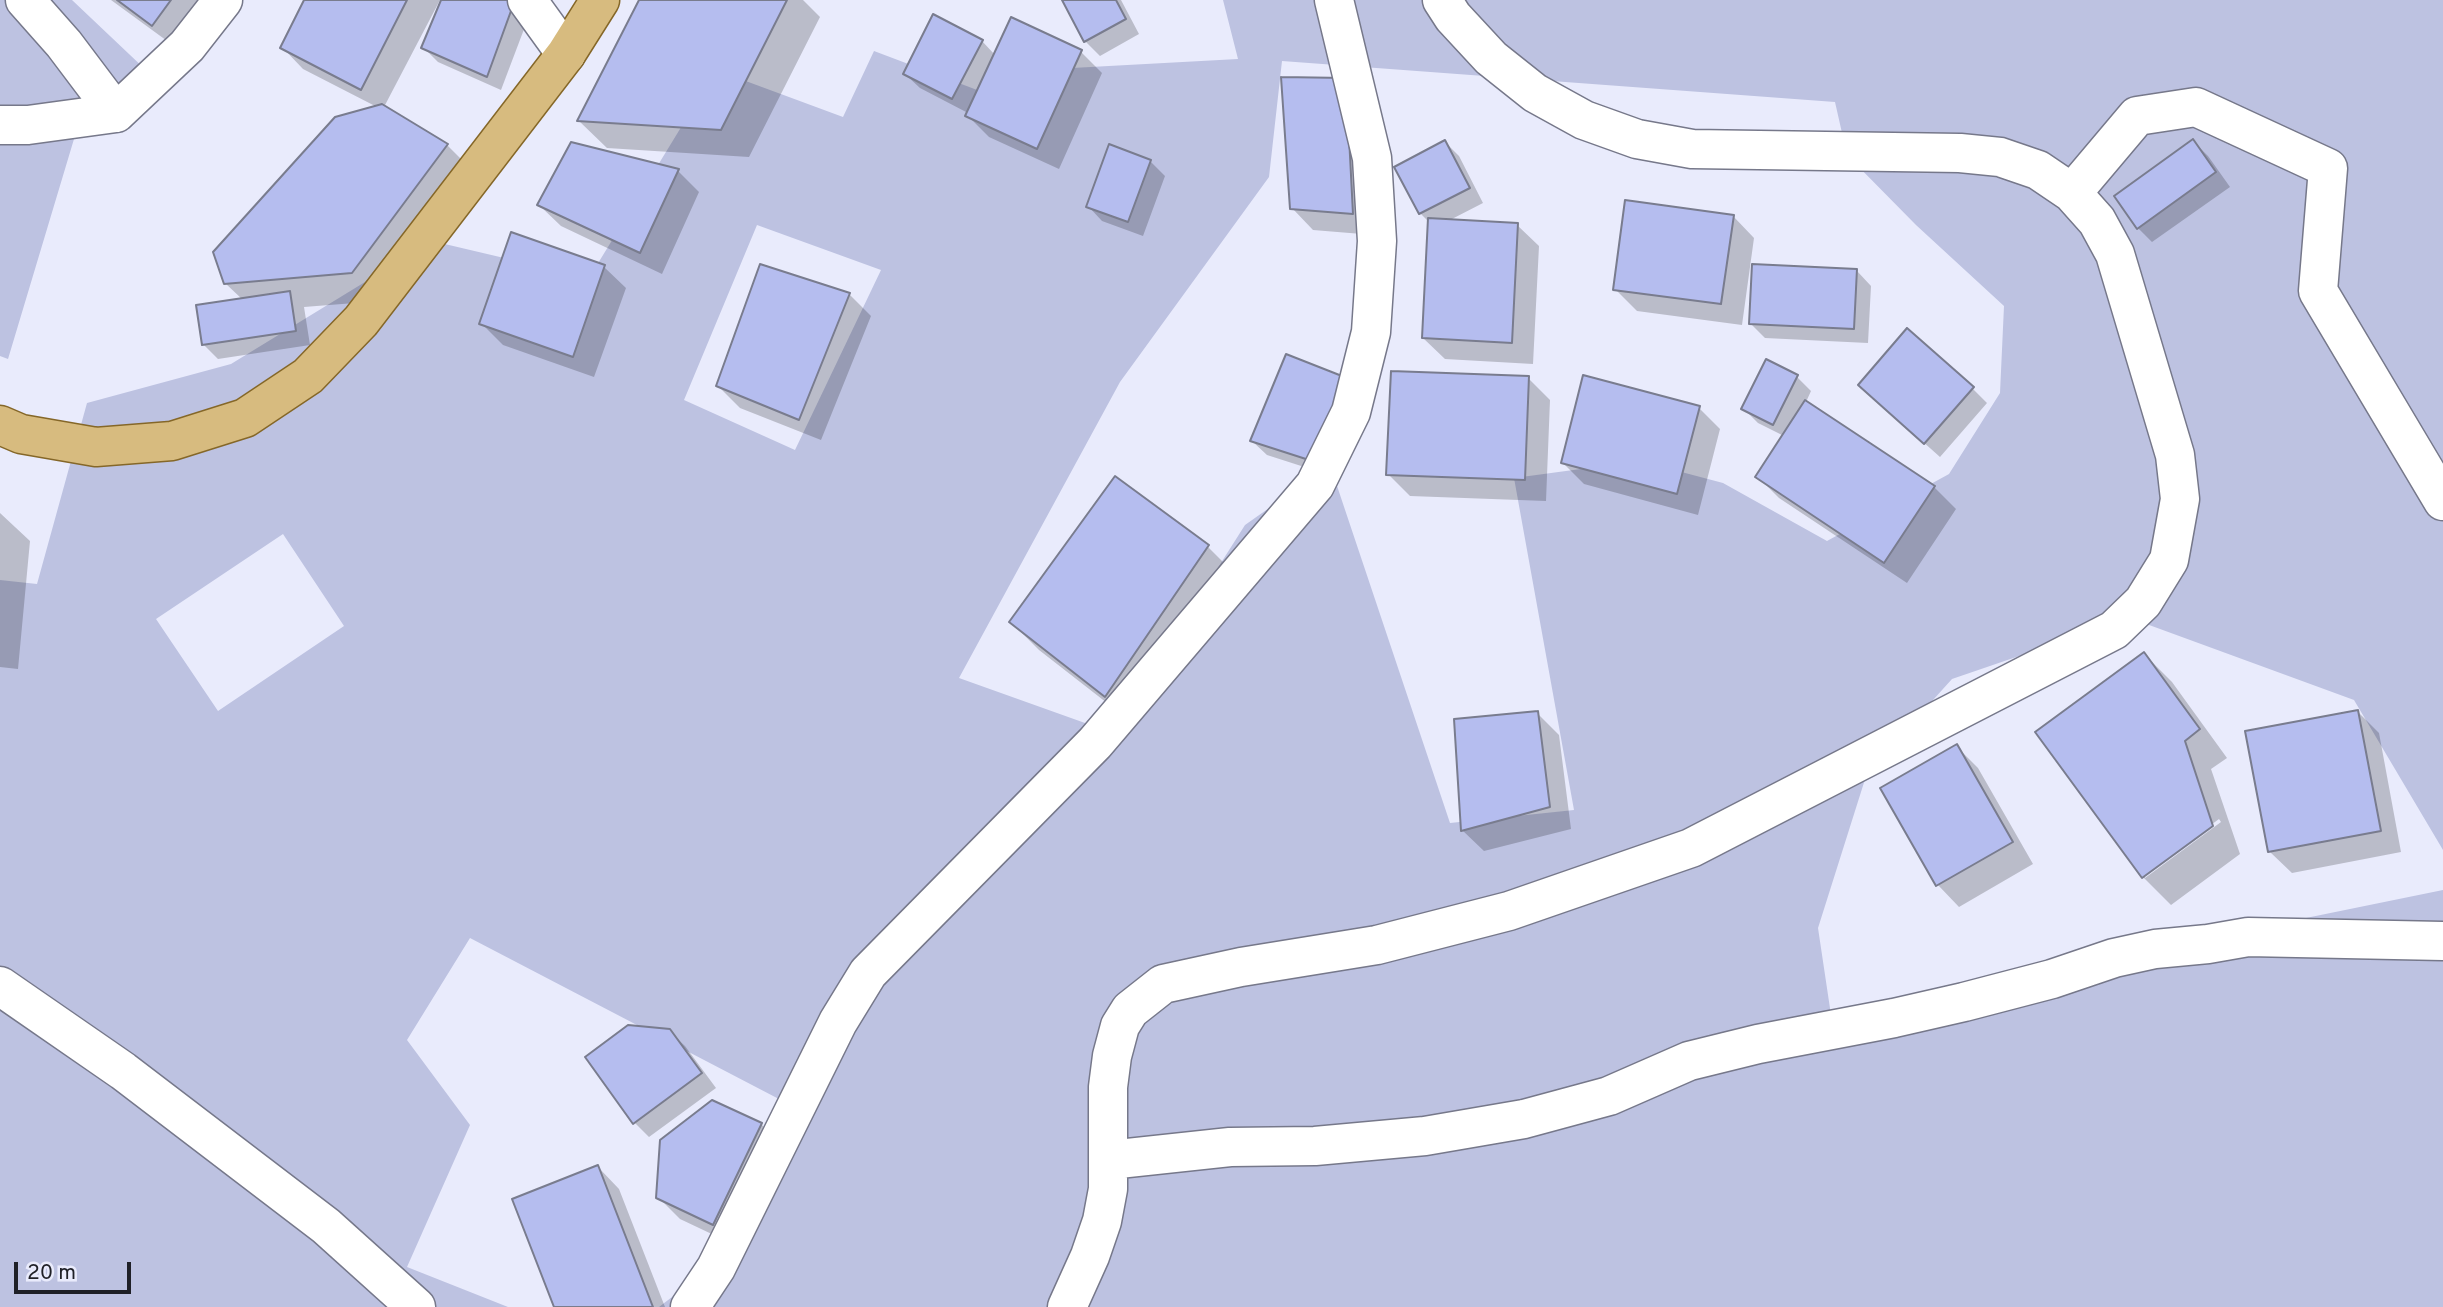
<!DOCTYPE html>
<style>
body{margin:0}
#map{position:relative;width:2443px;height:1307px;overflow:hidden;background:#e9ebfc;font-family:Overpass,sans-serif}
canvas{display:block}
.scale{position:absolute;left:14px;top:1262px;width:117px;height:32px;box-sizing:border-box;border:4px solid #1f2027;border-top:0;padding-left:9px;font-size:21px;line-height:24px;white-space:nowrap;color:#1f2027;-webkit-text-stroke:5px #e9ebfc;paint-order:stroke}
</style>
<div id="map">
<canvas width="2443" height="1307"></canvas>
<div class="scale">20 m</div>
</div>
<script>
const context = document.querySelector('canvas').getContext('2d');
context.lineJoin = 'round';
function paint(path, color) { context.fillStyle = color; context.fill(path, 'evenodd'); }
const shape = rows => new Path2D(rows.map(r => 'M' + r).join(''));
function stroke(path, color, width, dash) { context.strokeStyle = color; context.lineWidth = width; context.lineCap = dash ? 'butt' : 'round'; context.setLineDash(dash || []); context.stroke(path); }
const green = shape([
 [0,0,72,0,167,90,89,89,8,359,0,356],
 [1223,0,2443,0,2443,850,2354,700,2130,618,1952,679,1867,773,1818,928,1831,1015,2443,890,2443,1307,659,1307,689,1284,800,1110,470,938,407,1040,470,1125,407,1267,508,1307,0,1307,0,580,37,584,87,403,231,364,432,241,589,278,716,70,843,117,874,51,1046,116,1072,68,1238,59],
 [1282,61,1835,102,1847,155,1916,225,2004,306,2000,393,1949,474,1827,541,1723,483,1640,461,1514,478,1574,810,1450,823,1330,465,1245,525,1113,733,959,678,1120,382,1269,177],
 [757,225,881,270,795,450,684,400],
 [283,534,344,626,218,711,156,619]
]);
const shadow = shape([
 [111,0,208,0,174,46],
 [306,0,440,0,384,107,447,145,475,173,380,301,304,307,310,345,218,359,203,344,243,300,225,283,377,107,303,69,282,47],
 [443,0,512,0,529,16,501,90,438,62,423,47],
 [641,0,803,0,820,17,749,157,607,148,579,121],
 [1064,0,1121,0,1139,34,1100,56,1085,41],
 [982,41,995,55,1081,52,1102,73,1059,169,989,137,967,115,968,113,920,88,905,74],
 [1367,101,1374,235,1313,230,1292,208],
 [2193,141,2208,156,2230,187,2152,242,2138,228],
 [1445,142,1459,156,1483,203,1448,221,1517,225,1539,246,1533,364,1445,359,1423,338,1429,222,1420,213,1396,168],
 [1150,161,1165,176,1143,236,1102,221,1088,206],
 [678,171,699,192,662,274,561,226,539,205],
 [1733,216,1754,238,1742,325,1637,311,1615,289],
 [604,267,626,288,594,377,503,345,481,323],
 [1857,271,1871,286,1868,343,1765,338,1750,323],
 [849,294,871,316,821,440,740,408,718,386],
 [1286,356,1323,473,1267,455,1252,441],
 [1797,377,1811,391,1806,402,1934,487,1956,509,1907,583,1779,498,1757,476,1784,436,1758,423,1743,408],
 [1528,378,1550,400,1546,501,1410,496,1388,474],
 [1972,388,1987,403,1940,457,1875,399],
 [1699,408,1720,429,1698,515,1584,484,1563,463],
 [0,513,30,541,18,669,0,667],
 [1207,546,1235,574,1134,724,1039,650,1011,622],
 [2144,654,2172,682,2227,758,2211,769,2240,854,2171,905,2143,877],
 [2219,819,2221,822,2145,878,2145,874],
 [2357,711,2379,733,2401,852,2292,873,2270,852],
 [1537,713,1559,735,1571,829,1484,851,1462,830],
 [1956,746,1978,768,2033,864,1959,907,1938,885],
 [669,1031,685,1046,716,1088,649,1137,635,1123],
 [761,1124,782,1146,735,1245,680,1219,658,1197],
 [598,1167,619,1189,665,1307,556,1307]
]);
const building = shape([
 [117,0,171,0,152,26,117,0],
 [304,0,407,0,361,90,280,48,304,0],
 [441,0,515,0,487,77,421,48,441,0],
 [639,0,787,0,721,130,577,121,639,0],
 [1062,0,1116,0,1126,19,1084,42,1062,0],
 [933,14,983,40,952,99,903,74,933,14],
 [1011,17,1082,50,1037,149,965,116,1011,17],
 [1281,77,1346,78,1353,214,1290,209,1281,77],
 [382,104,448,144,352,273,224,284,213,252,335,117,382,104],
 [2193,139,2216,172,2137,229,2114,196,2193,139],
 [1445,140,1470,188,1419,214,1394,167,1445,140],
 [571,142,679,169,640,253,537,205,571,142],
 [1109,144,1151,160,1128,222,1086,207,1109,144],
 [1625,200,1734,215,1721,304,1613,290,1625,200],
 [1428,218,1518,223,1512,343,1422,338,1428,218],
 [511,232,605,265,573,357,479,324,511,232],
 [760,264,850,293,799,420,716,386,760,264],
 [1752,264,1857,269,1854,329,1749,324,1752,264],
 [290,291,296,331,202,345,196,305,290,291],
 [1907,328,1974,387,1924,444,1858,385,1907,328],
 [1286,354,1347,378,1309,460,1250,441,1286,354],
 [1766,359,1798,375,1773,425,1741,409,1766,359],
 [1391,371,1529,376,1525,480,1386,475,1391,371],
 [1583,375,1700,406,1677,494,1561,463,1583,375],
 [1805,400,1935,486,1884,563,1755,477,1805,400],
 [1115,476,1209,545,1105,697,1009,622,1115,476],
 [2144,652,2200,729,2185,741,2213,826,2142,878,2035,732,2144,652],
 [2358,710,2381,831,2268,852,2245,731,2358,710],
 [1538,711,1550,807,1461,831,1454,719,1538,711],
 [1957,744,2013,842,1936,886,1880,788,1957,744],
 [628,1025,670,1029,702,1073,633,1124,585,1057,628,1025],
 [712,1100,762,1123,713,1225,656,1198,660,1140,712,1100],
 [598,1165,653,1307,554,1307,512,1199,598,1165]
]);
const minor = shape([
 [25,0,64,44,116,113,187,46,223,0],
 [527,0,566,54],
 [0,125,28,125,116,113],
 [2072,193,2137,116,2196,107,2328,168,2318,291,2443,501],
 [0,986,123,1071,326,1226,416,1307],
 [1109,1160,1230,1147,1315,1146,1425,1136,1524,1119,1609,1096,1689,1061,1758,1044,1894,1018,1964,1002,2052,979,2114,958,2155,949,2208,944,2248,937,2443,941],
 [690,1307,716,1268,838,1022,868,973,1095,743,1315,485,1351,412,1371,332,1377,241,1372,158,1334,0],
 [1067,1307,1090,1256,1102,1221,1108,1189,1108,1087,1112,1056,1120,1026,1130,1010,1163,984,1241,967,1377,945,1509,911,1691,848,2114,630,2143,602,2169,560,2180,499,2175,455,2115,254,2097,221,2072,193,2038,170,2000,157,1960,153,1692,149,1637,139,1584,120,1535,93,1491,58,1453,17,1442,0]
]);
const major = shape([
 [0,425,21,434,96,447,172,441,245,418,308,376,361,321,566,54,600,0]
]);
paint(green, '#bdc2e1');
paint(shadow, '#0003');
paint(building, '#b5bdef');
stroke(building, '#797c8e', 2);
stroke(minor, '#76788a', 41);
stroke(major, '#856728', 41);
stroke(minor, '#fff', 38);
stroke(major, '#d7bb7f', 38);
</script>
